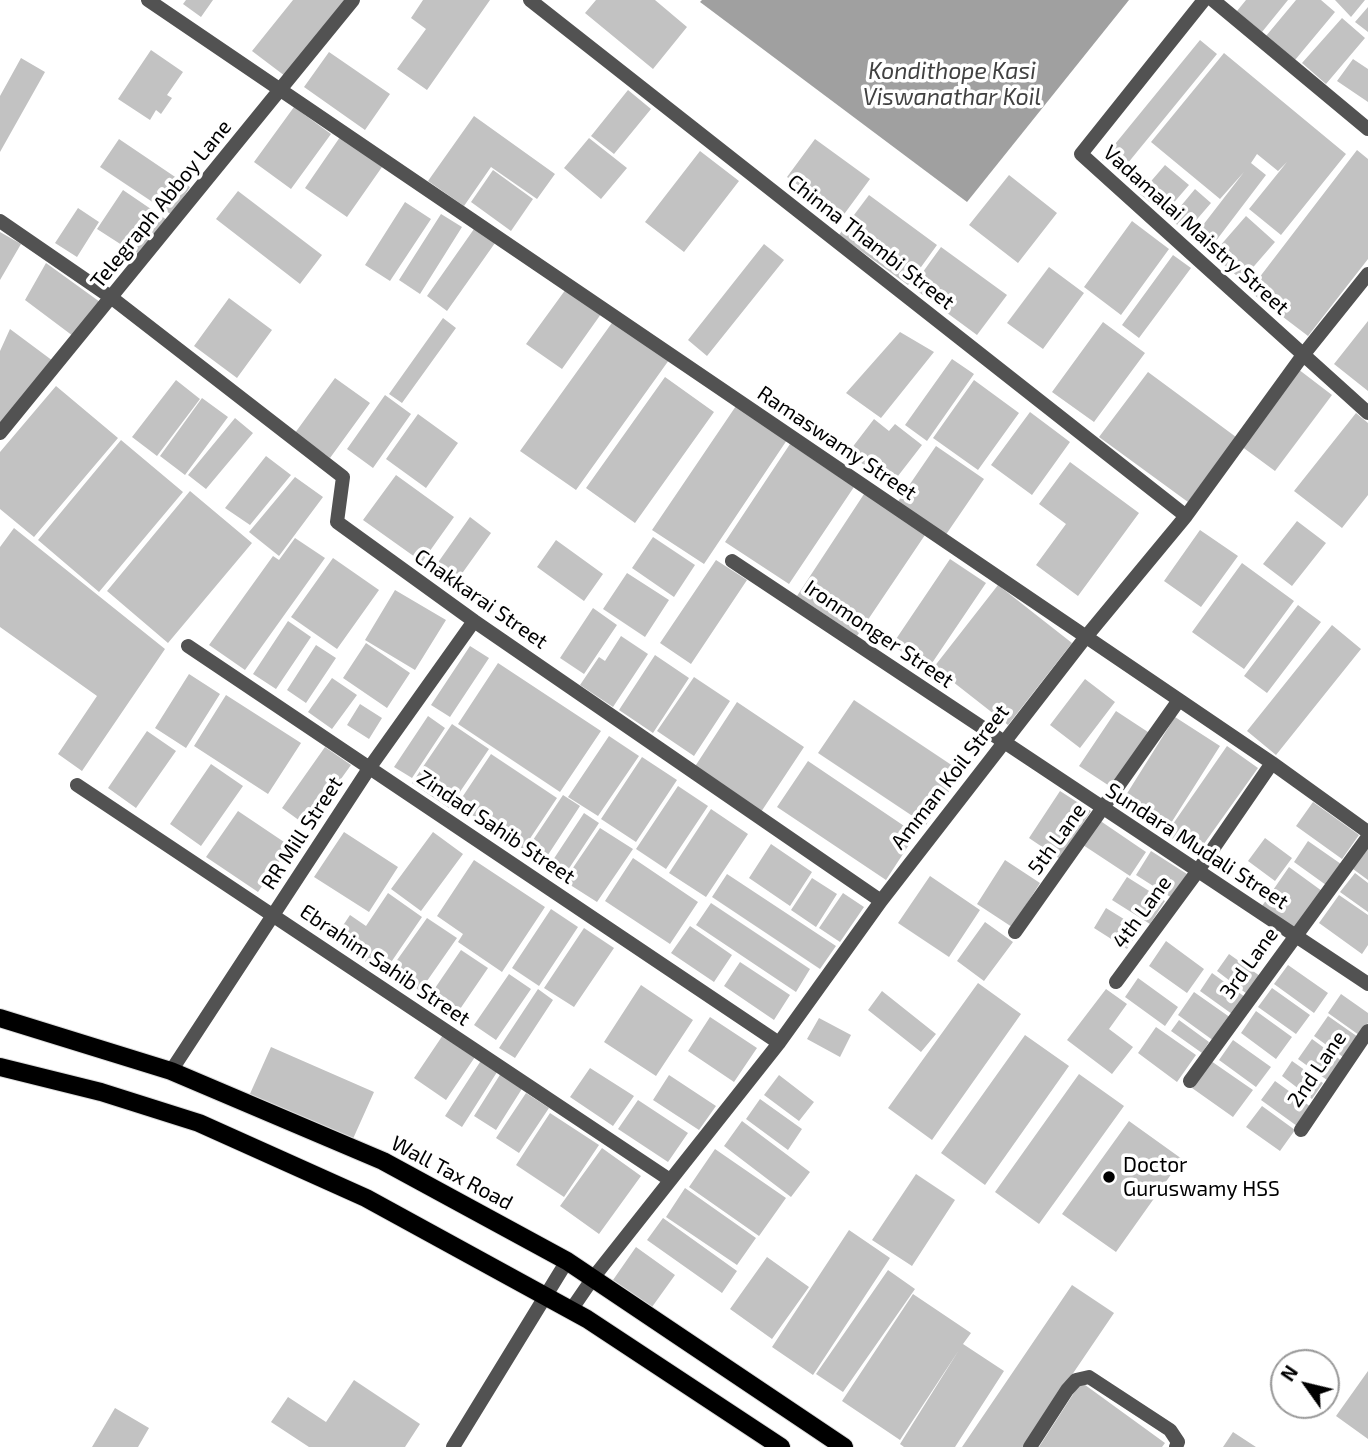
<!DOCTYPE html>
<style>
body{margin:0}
#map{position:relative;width:1368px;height:1447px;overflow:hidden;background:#fff;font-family:"Exo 2",sans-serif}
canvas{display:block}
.north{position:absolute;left:1270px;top:1349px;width:70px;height:70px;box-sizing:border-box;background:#fff;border:2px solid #999;border-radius:50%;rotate:304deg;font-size:19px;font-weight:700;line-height:28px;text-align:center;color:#000}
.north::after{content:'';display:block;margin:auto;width:24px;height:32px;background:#000;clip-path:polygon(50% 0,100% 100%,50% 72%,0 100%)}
</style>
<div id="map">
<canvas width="1368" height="1447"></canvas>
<div class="north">N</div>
</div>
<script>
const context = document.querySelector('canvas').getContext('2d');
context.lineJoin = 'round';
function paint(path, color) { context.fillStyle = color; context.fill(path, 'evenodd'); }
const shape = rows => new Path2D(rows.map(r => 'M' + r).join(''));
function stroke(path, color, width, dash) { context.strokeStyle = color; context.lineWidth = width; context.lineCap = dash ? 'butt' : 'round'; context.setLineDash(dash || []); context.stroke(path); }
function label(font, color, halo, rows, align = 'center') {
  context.font = font + ' "Exo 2",sans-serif'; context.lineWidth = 7; context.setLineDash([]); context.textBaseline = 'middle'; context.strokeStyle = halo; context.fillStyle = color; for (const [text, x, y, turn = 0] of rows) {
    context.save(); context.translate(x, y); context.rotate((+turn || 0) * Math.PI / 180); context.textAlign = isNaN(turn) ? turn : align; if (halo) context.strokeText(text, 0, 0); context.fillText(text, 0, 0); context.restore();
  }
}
const water = shape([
 [702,0,1129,0,967,202,700,2]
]);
const building = shape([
 [186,0,213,0,201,17,183,4],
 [293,0,345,0,285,76,252,51],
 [423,0,490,0,427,90,397,69,426,29,411,18],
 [596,0,655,0,687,27,653,69,585,13],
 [1246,0,1288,0,1262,32,1237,11],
 [1296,0,1321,0,1335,12,1295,60,1266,36],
 [1335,0,1365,0,1351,17],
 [1368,7,1368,32,1355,22],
 [1342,18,1365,38,1326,84,1302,63],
 [1200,40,1217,54,1123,169,1102,160],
 [151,50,183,72,167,95,172,98,161,114,156,110,150,120,118,99],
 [329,52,390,94,365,130,304,87],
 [1224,53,1346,154,1281,235,1249,209,1287,162,1278,171,1257,154,1251,163,1266,175,1209,250,1193,238,1244,172,1220,199,1151,142],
 [21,58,45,72,0,152,0,96],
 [1353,59,1368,69,1368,102,1337,81],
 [628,90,651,109,614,154,591,136],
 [294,107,331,134,291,189,254,162],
 [474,116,555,174,537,199,491,167,464,206,428,181],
 [340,137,382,167,347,217,305,188],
 [589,138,627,168,601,199,564,168],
 [119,139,190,187,172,215,100,167],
 [815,139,870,179,842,217,787,177],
 [1357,150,1368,159,1368,259,1308,336,1249,291],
 [700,151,739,181,684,252,645,222],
 [1165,165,1189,185,1164,214,1140,194],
 [493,170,533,199,511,231,471,202],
 [1009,175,1057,213,1018,263,969,225],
 [1195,189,1211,203,1186,232,1170,219],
 [123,190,167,220,142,258,97,229],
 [238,191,322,255,300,284,216,219],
 [869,195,937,245,908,285,839,235],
 [405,202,431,219,390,281,365,265],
 [78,208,99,222,77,257,55,243],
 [441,214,462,227,420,294,399,280],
 [1246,216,1275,242,1242,280,1212,255],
 [1132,221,1169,249,1121,315,1084,287],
 [474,229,495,243,447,311,427,296],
 [0,232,21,244,0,280],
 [764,244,784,260,707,356,688,340],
 [941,247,1007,295,977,335,912,287],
 [1173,255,1191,268,1139,338,1122,325],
 [46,263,100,302,73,336,25,300],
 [1049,267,1084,293,1043,349,1007,323],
 [566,289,601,314,562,369,526,344],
 [229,298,272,330,237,378,194,346],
 [443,318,456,328,402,403,389,394],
 [614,320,669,360,576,490,520,451],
 [1368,321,1368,391,1334,364],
 [1103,322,1145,353,1094,422,1052,392],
 [10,329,53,361,0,425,0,351],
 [900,332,934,352,881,418,846,393],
 [952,359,974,374,927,441,905,425],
 [1298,369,1332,395,1275,471,1241,446],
 [1148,372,1236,437,1188,502,1099,437],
 [665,377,714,412,635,523,586,488],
 [335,378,370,403,330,458,295,433],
 [176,380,200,399,157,456,132,437],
 [974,380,1019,413,978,470,933,438],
 [56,386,118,438,34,537,0,509,0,452],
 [385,395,411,414,373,468,347,449],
 [202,398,228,417,185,475,160,456],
 [738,403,789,437,704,564,652,530],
 [1030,412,1070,442,1032,495,991,465],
 [1356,413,1368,423,1368,495,1342,528,1294,491],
 [418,414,458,443,426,488,386,459],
 [235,418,253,433,206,489,188,475],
 [874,419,889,431,895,424,922,445,891,485,848,453],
 [121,440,183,492,99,592,38,540],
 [790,444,854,487,789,584,725,542],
 [936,446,984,479,945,536,897,503],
 [266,456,291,475,250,525,225,508],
 [1070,462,1139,513,1078,596,1036,565,1066,524,1039,504],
 [396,475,454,517,422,562,363,520],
 [295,477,323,497,279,556,249,532],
 [190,491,252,543,168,643,107,591],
 [866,491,927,532,857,636,797,596],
 [470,517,491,533,453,586,432,571],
 [1297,521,1326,543,1292,586,1263,564],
 [14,528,165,649,82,771,58,754,97,696,0,627,0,547],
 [1200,530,1238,556,1201,607,1164,581],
 [653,537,695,565,674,597,632,568],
 [295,538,325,558,245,670,209,645,273,556,279,560],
 [556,540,603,574,584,601,537,567],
 [333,558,379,590,337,649,291,617],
 [950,559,986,583,928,669,892,645],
 [716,560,747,580,691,664,660,643],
 [1242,563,1294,601,1244,669,1192,632],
 [627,573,669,600,645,637,603,609],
 [998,585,1072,643,1008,725,934,667],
 [395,590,446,620,415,670,365,640],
 [1298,605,1321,622,1267,693,1244,676],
 [593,608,617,625,584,674,560,658],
 [288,621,311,637,276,689,253,674],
 [1332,625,1361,649,1276,755,1247,731],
 [621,636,648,654,613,707,580,685,599,657,605,661],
 [366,643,410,673,387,708,343,678],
 [316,645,336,658,306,703,287,690],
 [470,646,489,658,450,717,431,705],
 [655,655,689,678,653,733,619,710],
 [498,663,601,731,560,792,458,724],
 [189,674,220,694,186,748,155,728],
 [694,677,730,701,694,756,657,731],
 [332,678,357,695,332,729,308,712],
 [1085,679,1115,702,1080,748,1050,725],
 [226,695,301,743,268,794,194,746],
 [854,700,962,772,926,825,818,753],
 [737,702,804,747,761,812,694,768],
 [360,704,382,718,369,739,347,725],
 [1116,711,1151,734,1114,789,1079,766],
 [428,716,445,728,412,778,394,767],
 [1175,717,1220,746,1166,831,1121,803],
 [452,724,489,749,449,808,412,783],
 [147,731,176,751,136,808,108,788],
 [609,736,639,756,598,816,568,797],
 [1227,746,1258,768,1196,855,1166,834],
 [325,747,351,765,307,826,282,808],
 [491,754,557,798,523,849,457,805],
 [642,757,677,780,636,842,601,819],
 [808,761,916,834,886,880,777,807],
 [211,764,243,786,201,846,170,824],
 [678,786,708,806,666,869,636,849],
 [1060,791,1091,811,1060,859,1029,838],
 [563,795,580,806,542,864,525,852],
 [1313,802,1359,835,1342,859,1296,826],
 [711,809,748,834,706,897,669,873],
 [238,811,290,846,258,892,206,857],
 [584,813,599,823,568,870,553,860],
 [1099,820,1146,852,1130,876,1083,845],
 [600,828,633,849,597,902,564,881],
 [344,832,398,867,369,912,314,877],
 [433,832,463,854,421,911,391,889],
 [1265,838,1292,858,1275,881,1248,861],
 [1308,841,1341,864,1326,885,1294,862],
 [771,844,812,872,790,906,749,878],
 [1368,848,1368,880,1353,869],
 [1151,851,1187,874,1172,898,1136,875],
 [633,858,698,902,670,944,605,901],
 [474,860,545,907,502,972,458,942,463,934,437,916],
 [1005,860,1040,883,1012,927,977,904],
 [1289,867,1322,891,1295,929,1262,906],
 [1355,873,1368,883,1368,912,1340,892],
 [727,874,836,946,820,969,712,897],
 [930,876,980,910,949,957,898,923],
 [1127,877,1165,901,1150,924,1112,900],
 [812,878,837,894,816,927,791,910],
 [388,893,422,917,383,974,334,939,350,915,366,926],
 [843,893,864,907,840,942,819,928],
 [1339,895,1368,915,1368,945,1362,954,1319,923],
 [711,903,810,969,796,992,696,925],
 [1106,908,1140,929,1127,949,1094,928],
 [551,909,578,927,539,986,512,968],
 [427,918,457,938,420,991,390,970],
 [985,922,1013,942,984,981,957,961],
 [690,926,732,955,714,982,671,953],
 [584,928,614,948,574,1007,544,988],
 [1166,941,1204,969,1187,993,1149,966],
 [461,950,488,968,458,1012,431,994],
 [1229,954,1260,976,1247,994,1217,971],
 [740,962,790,995,774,1020,724,986],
 [1288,965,1328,993,1314,1013,1274,984],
 [1212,973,1245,997,1232,1014,1200,991],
 [509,974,531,989,496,1040,474,1025],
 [1138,978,1178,1007,1165,1026,1125,997],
 [978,983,1021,1014,932,1140,888,1108],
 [641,985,693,1020,656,1076,604,1042],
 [1272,988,1310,1015,1296,1034,1258,1007],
 [538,989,553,1000,515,1058,499,1048],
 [1106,989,1127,1004,1109,1029,1133,1047,1112,1074,1067,1040],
 [882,991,936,1034,921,1052,868,1010],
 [1194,992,1231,1018,1214,1041,1178,1015],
 [1341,994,1368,1013,1368,1023,1359,1035,1328,1013],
 [1256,1011,1292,1037,1276,1059,1241,1033],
 [1328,1016,1358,1037,1343,1057,1314,1036],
 [710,1017,757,1048,734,1082,688,1051],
 [819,1018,851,1035,840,1057,807,1039],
 [1179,1020,1209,1042,1202,1053,1171,1031],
 [1156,1027,1196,1055,1177,1082,1138,1053],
 [445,1032,477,1054,446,1100,414,1078],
 [1025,1035,1069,1066,985,1185,941,1153],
 [1312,1039,1342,1061,1327,1080,1298,1059],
 [1233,1040,1271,1067,1256,1087,1219,1060],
 [271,1047,374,1092,352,1141,249,1096],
 [482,1059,499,1069,462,1127,445,1116],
 [1211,1061,1253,1090,1233,1117,1192,1088],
 [1292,1061,1323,1083,1312,1099,1282,1076],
 [590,1068,634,1096,613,1126,570,1097],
 [503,1070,525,1084,496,1130,474,1116],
 [1079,1074,1124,1106,1039,1224,995,1192],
 [669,1075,716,1106,699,1130,653,1100],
 [779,1075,814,1102,799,1121,764,1095],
 [1275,1081,1311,1107,1297,1126,1261,1100],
 [526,1093,549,1108,519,1153,496,1138],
 [760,1099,802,1129,788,1150,746,1119],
 [638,1100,688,1133,668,1162,618,1129],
 [1262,1106,1295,1130,1280,1151,1246,1127],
 [550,1113,599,1145,564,1197,516,1165],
 [742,1121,810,1172,791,1197,724,1146],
 [1129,1121,1182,1159,1116,1252,1062,1214],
 [602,1148,641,1176,599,1234,560,1206],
 [715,1149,786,1198,759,1236,689,1187],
 [916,1174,955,1200,912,1266,872,1240],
 [685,1188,756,1238,737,1265,666,1217],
 [663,1218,737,1271,722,1293,647,1240],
 [849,1230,890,1258,813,1375,772,1347],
 [636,1247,675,1275,652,1307,613,1280],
 [767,1257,809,1287,772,1339,730,1309],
 [888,1270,915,1289,843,1392,816,1374],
 [1072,1285,1114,1313,1023,1447,962,1447],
 [913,1294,971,1333,963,1344,1004,1371,955,1447,904,1447,900,1444,959,1350,900,1440,842,1401],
 [1368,1371,1368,1439,1336,1416],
 [354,1380,420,1424,405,1447,309,1447,271,1422,288,1397,326,1422],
 [1081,1382,1165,1443,1162,1447,1039,1447],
 [115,1408,149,1428,138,1447,92,1447],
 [1233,1432,1256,1447,1223,1447]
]);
const service = shape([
 [1030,1447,1067,1390,1076,1380,1089,1377,1170,1430,1178,1442,1176,1447]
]);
const minor = shape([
 [148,0,1272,763,1368,832],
 [530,0,1186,516],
 [1204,0,1081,154,1368,413],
 [1213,0,1368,129],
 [0,221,112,298,343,477,337,522,474,621,881,901],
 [0,433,353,0],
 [732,561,1368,984],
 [188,646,779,1043],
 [77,785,670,1180],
 [1015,932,1179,700],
 [1116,982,1197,872,1272,763],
 [171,1071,370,767,474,621],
 [1190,1081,1368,837],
 [1301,1130,1368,1031],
 [571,1310,593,1278,779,1043,881,901,1085,638,1186,516,1303,355,1368,274],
 [453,1447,567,1261]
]);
const primary = shape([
 [0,1018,171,1071,383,1161,567,1261,844,1447],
 [0,1067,101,1092,199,1123,366,1198,587,1319,781,1447]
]);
const markers = [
 [1109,1177,7,"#000"]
];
const streetNames = [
 ["Telegraph Abboy Lane",161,204,-51],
 ["Vadamalai Maistry Street",1196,230,42],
 ["Chinna Thambi Street",871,242,38],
 ["Ramaswamy Street",837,443,34],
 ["Chakkarai Street",481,599,35],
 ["Ironmonger Street",879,634,34],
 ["Amman Koil Street",950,777,-52],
 ["Zindad Sahib Street",496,827,34],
 ["RR Mill Street",302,833,-57],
 ["5th Lane",1057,839,-54],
 ["Sundara Mudali Street",1197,846,33],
 ["4th Lane",1142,912,-54],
 ["3rd Lane",1249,963,-54],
 ["Ebrahim Sahib Street",385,965,34],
 ["2nd Lane",1317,1069,-56],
 ["Wall Tax Road",452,1173,28]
];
const poiNames = [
 ["Doctor",1123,1165],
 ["Guruswamy HSS",1123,1189]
];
const waterNames = [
 ["Kondithope Kasi",952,71],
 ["Viswanathar Koil",952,97]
];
paint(water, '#a0a0a0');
paint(building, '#c2c2c2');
stroke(primary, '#dbdbdb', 20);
stroke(service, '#525252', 14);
stroke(minor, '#525252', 14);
stroke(primary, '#000', 18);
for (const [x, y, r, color] of markers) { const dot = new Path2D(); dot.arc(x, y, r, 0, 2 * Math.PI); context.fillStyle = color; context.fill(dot); stroke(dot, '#fff', 2.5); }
label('21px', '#000', '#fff', streetNames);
label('21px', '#000', '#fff', poiNames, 'left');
label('italic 23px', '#414141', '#fff', waterNames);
</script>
